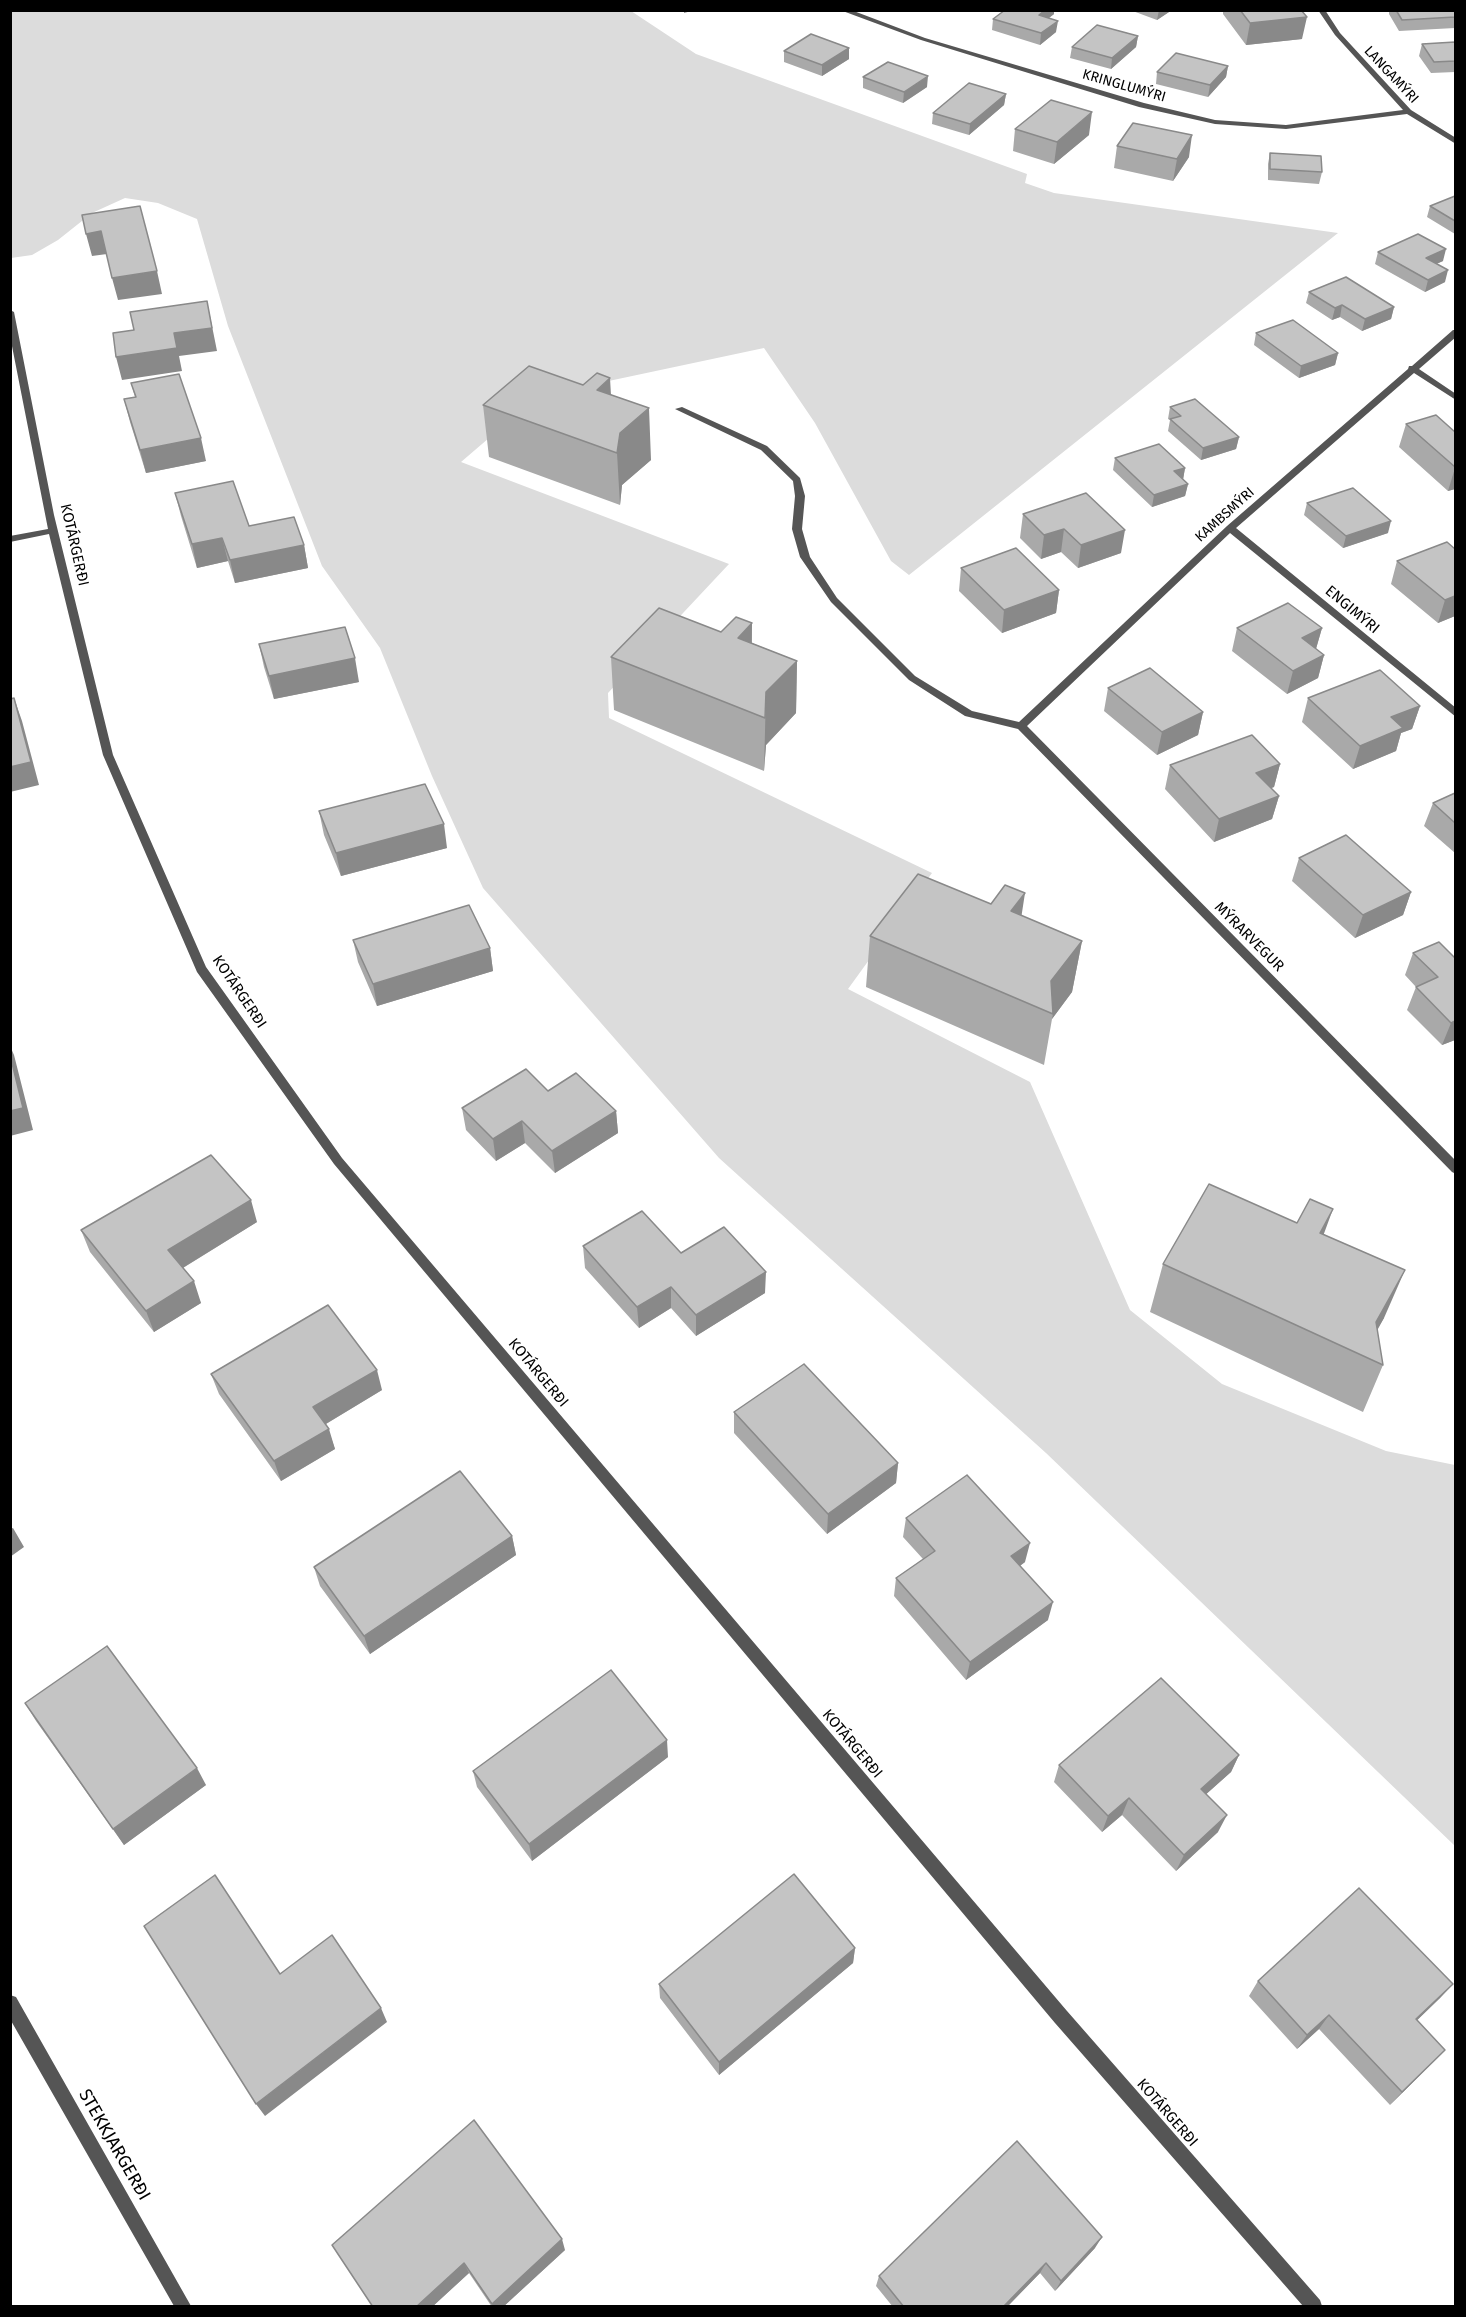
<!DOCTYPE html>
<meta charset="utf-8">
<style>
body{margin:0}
#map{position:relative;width:1466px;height:2317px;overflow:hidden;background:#fff;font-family:"Fira Sans",sans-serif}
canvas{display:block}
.frame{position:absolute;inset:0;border:12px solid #000;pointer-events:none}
</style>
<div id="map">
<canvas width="1466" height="2317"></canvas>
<div class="frame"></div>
</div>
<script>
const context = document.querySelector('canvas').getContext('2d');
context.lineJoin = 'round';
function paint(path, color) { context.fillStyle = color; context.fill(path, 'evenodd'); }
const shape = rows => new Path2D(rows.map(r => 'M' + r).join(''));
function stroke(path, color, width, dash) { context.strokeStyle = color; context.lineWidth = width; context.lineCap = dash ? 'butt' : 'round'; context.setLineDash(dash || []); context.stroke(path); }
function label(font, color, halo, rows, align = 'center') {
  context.font = font + ' "Fira Sans",sans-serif'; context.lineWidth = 6; context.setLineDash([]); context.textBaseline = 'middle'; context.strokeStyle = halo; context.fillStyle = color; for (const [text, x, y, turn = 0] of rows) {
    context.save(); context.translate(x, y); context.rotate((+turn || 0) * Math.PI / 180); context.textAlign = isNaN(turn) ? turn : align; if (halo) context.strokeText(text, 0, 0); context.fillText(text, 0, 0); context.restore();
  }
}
const green = shape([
 [10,11,631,11,696,54,1027,174,1025,183,1054,193,1338,233,909,575,891,561,815,423,764,348,538,396,461,462,729,564,608,693,609,718,932,873,848,989,1030,1082,1130,1310,1222,1384,1386,1451,1455,1465,1455,1846,1046,1453,719,1158,483,888,432,776,380,648,322,566,228,326,197,219,158,203,125,198,92,213,58,240,32,255,11,258]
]);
const street = shape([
 [840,10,851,10,925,38,1144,103,1215,120,1286,125,1403,110,1335,35,1318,10,1325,10,1340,33,1411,110,1456,138,1456,144,1407,114,1286,129,1215,124,1139,107,921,40,840,10],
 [10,310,14,312,54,515,113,755,206,967,342,1158,1067,2011,1320,2300,1322,2306,1303,2306,1055,2023,334,1164,197,972,103,755,49,534,10,542,10,536,48,529,10,336,10,310],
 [1453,330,1456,330,1456,337,1419,369,1456,394,1456,400,1414,373,1236,528,1456,708,1456,717,1230,533,1027,726,1456,1161,1456,1174,1452,1172,1018,729,965,716,909,680,831,602,800,557,792,529,795,496,793,481,761,450,675,409,682,407,767,446,800,478,805,496,802,529,810,557,837,598,915,676,972,711,1019,722,1227,526,1408,369,1409,366,1412,366,1453,330],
 [10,1995,16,1997,191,2306,174,2306,10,2019,10,1995]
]);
const wall = shape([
 [1005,10,1054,10,1054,14,1049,18,1056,32,1040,45,992,30,993,19],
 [1130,10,1172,10,1157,20],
 [1223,10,1301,10,1302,39,1246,45,1223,14],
 [1389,10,1455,10,1455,28,1399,31,1389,14],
 [1138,36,1136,47,1111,69,1070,58,1072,47],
 [1455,42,1455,72,1431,73,1419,56,1422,44],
 [784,51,849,59,822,76,784,62],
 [1228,66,1226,77,1208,97,1156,84,1157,72],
 [863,77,927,87,903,103,863,88],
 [1006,94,1004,105,969,135,932,124,933,113],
 [1015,129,1089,135,1054,164,1013,151],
 [1117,146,1189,157,1173,181,1114,168],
 [1270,153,1322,172,1319,184,1268,180,1268,164],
 [1455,196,1455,234,1427,217,1430,206],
 [1378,252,1443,261,1436,264,1445,282,1425,292,1375,264],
 [1309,292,1394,307,1391,319,1362,331,1340,317,1332,320,1306,303],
 [1256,333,1338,353,1335,365,1299,378,1254,345],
 [131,383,206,461,146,473,130,422,124,399,135,397],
 [583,385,611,394,651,460,622,485,620,505,489,457,483,405],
 [1170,407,1239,437,1236,449,1201,460,1168,431,1170,420,1168,419],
 [1406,424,1455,432,1455,489,1448,491,1399,447],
 [1115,458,1185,468,1183,479,1188,484,1185,496,1152,507,1113,470],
 [175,493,249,526,304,545,308,568,235,583,228,561,197,568,181,516],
 [1086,493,1121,553,1078,568,1061,552,1041,559,1020,538,1023,514],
 [1307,503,1388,533,1343,548,1304,515],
 [1447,542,1455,616,1438,623,1391,584,1397,561],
 [961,568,1059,590,1056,613,1002,633,959,591],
 [752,623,752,643,797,661,796,713,766,745,764,771,614,710,611,657,721,632],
 [1237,628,1322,628,1316,649,1324,655,1318,678,1287,694,1232,651],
 [259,644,359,682,274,699,264,667],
 [1108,688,1203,712,1198,735,1157,755,1104,711],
 [1308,698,1420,706,1412,729,1401,733,1396,751,1353,769,1302,722],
 [1280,764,1274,787,1271,788,1279,796,1272,819,1214,842,1165,789,1170,765],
 [1455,793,1455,853,1424,826,1433,803],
 [319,811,447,848,341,876,324,835],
 [1299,858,1411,892,1403,915,1355,938,1292,881],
 [991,904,1082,941,1072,992,1052,1019,1044,1065,866,987,870,936],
 [353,940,490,948,493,971,377,1006,358,962],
 [1413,953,1455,958,1455,1040,1442,1045,1407,1010,1416,987,1405,975],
 [548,1091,616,1111,618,1133,555,1173,525,1143,496,1161,466,1130,462,1108],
 [257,1222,183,1268,201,1303,154,1332,90,1252,81,1230],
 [1297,1223,1324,1234,1384,1318,1377,1329,1383,1365,1363,1412,1150,1312,1163,1264],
 [583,1246,681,1253,765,1293,696,1336,671,1308,639,1328,585,1268],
 [211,1374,382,1390,326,1424,335,1449,281,1481,219,1394],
 [734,1412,898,1463,896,1483,827,1534,734,1433],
 [906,1518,1025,1562,1020,1566,1048,1620,966,1680,894,1596,896,1578,923,1559,903,1537],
 [512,1536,516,1555,370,1654,320,1586,314,1567],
 [25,1703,206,1785,124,1845,36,1721],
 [1239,1755,1231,1772,1206,1794,1218,1832,1176,1871,1122,1815,1102,1832,1054,1782,1059,1765],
 [668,1757,532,1861,477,1787,473,1771],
 [855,1948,853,1963,719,2075,660,1998,659,1984],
 [1258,1981,1453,1984,1440,1998,1417,2020,1432,2063,1390,2105,1319,2029,1297,2049,1249,1996],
 [332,2245,565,2250,503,2307,492,2307,469,2273,432,2307,373,2307],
 [1095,2248,1055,2291,1040,2273,1007,2307,893,2307,876,2286,879,2276]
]);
const shadedWall = shape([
 [684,10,695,10,684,13],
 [1045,10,1054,10,1054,14,1038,26,1039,15],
 [1159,10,1172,10,1157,20],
 [1307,17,1302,39,1246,45,1250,23],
 [1058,21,1056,32,1040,45,1041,33],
 [1138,36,1136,47,1111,69,1112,58],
 [849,48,849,59,822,76,822,65],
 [1228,66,1226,77,1208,97,1210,85],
 [928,76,927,87,903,103,904,92],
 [1006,94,1004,105,969,135,970,124],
 [1092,112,1089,135,1054,164,1057,142],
 [1192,135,1189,157,1173,181,1177,159],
 [101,231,107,254,92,256,86,234],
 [1446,249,1443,261,1423,270,1426,258],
 [1448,270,1445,282,1425,292,1428,280],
 [157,271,162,294,118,300,112,278],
 [207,301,217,351,179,356,182,371,122,380,116,357,174,333],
 [1342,305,1340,317,1332,320,1335,308],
 [1394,307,1391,319,1362,331,1365,319],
 [1338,353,1335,365,1299,378,1301,366],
 [610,378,613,430,597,390],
 [649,408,651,460,622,485,620,505,617,453,620,433],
 [1239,437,1236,449,1201,460,1203,448],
 [201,438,206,461,146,473,140,450],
 [1185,468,1183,480,1174,471],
 [1455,468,1455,489,1448,491],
 [1188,484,1185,496,1152,507,1154,495],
 [1391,521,1388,533,1343,548,1346,536],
 [1064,529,1061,552,1041,559,1044,535],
 [1125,530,1121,553,1078,568,1081,545],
 [222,538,228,561,197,568,192,544],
 [304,545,308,568,235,583,230,560],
 [1059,590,1056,613,1002,633,1004,610],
 [1455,596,1455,616,1438,623,1445,600],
 [752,623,751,676,738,638],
 [1322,628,1315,652,1302,638],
 [1324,655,1318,678,1287,694,1293,671],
 [355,658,359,682,274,699,269,676],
 [797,661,796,713,766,745,764,771,766,692],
 [14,698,22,721,39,785,10,792,10,767],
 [1420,706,1412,729,1401,733,1396,751,1353,769,1360,746,1391,717],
 [1203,712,1198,735,1157,755,1162,732],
 [1280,764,1274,787,1250,796,1256,773],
 [1279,796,1272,819,1214,842,1219,819],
 [444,824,447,848,341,876,336,853],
 [1411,892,1403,915,1355,938,1363,915],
 [1025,893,1017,945,1011,911],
 [1082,941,1072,992,1052,1019,1053,1014,1051,981],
 [490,948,493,971,377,1006,373,984],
 [1455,1021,1455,1040,1442,1045,1451,1023],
 [10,1046,14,1055,33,1130,10,1136],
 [616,1111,618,1133,555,1173,552,1151],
 [522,1121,525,1143,496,1161,493,1139],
 [251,1200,257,1222,176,1272,168,1250],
 [1333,1209,1315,1258,1320,1233],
 [1405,1270,1384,1318,1363,1356,1376,1322],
 [766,1272,765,1293,696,1336,696,1315],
 [194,1281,201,1303,154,1332,146,1311],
 [671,1287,671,1308,639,1328,637,1307],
 [377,1370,382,1390,319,1428,313,1407],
 [329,1429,335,1449,281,1481,274,1461],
 [898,1463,896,1483,827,1534,828,1514],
 [13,1528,24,1547,10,1557,10,1529],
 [512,1536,516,1555,370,1654,364,1636],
 [1030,1543,1025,1562,1007,1575,1011,1556],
 [1053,1602,1048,1620,966,1680,970,1662],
 [667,1740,668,1757,532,1861,529,1844],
 [1239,1755,1231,1772,1193,1806,1201,1789],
 [197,1768,206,1785,124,1845,113,1829],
 [1129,1798,1122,1815,1102,1832,1108,1816],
 [1227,1815,1218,1832,1176,1871,1184,1855],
 [855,1948,853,1963,719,2075,719,2062],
 [1453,1984,1440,1998,1404,2033,1416,2019],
 [381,2008,387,2022,265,2116,256,2104],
 [1329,2015,1319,2029,1297,2049,1307,2035],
 [1445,2050,1390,2105,1402,2092],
 [1102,2237,1095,2248,1055,2291,1061,2281],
 [562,2239,565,2250,503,2307,493,2307,492,2304],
 [464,2263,469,2273,432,2307,416,2307],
 [1046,2263,1040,2273,1007,2307,1003,2307]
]);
const building = shape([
 [1005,10,1045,10,1039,15,1058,21,1041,33,993,19,1005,10],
 [1240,10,1301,10,1307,17,1250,23,1240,10],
 [1396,10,1455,10,1455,17,1402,20,1396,10],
 [1097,25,1138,36,1112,58,1072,47,1097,25],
 [811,34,849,48,822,65,784,51,811,34],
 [1455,42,1455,61,1434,62,1422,44,1455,42],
 [1176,53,1228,66,1210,85,1157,72,1176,53],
 [888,62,928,76,904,92,863,77,888,62],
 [969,83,1006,94,970,124,933,113,969,83],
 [1051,100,1092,112,1057,142,1015,129,1051,100],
 [1133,123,1192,135,1177,159,1117,146,1133,123],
 [1270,153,1321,156,1322,172,1270,169,1270,153],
 [1455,196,1455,221,1430,206,1455,196],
 [140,206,157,271,112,278,101,231,86,234,82,215,140,206],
 [1418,234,1446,249,1426,258,1448,270,1428,280,1378,252,1418,234],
 [1346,277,1394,307,1365,319,1342,305,1335,308,1309,292,1346,277],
 [207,301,212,328,174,333,177,348,116,357,113,333,134,330,130,312,207,301],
 [1293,320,1338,353,1301,366,1256,333,1293,320],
 [529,366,583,385,597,373,610,378,597,390,649,408,620,433,617,453,483,405,529,366],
 [179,374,201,438,140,450,124,399,136,397,131,383,179,374],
 [1195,399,1239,437,1203,448,1170,419,1181,416,1170,407,1195,399],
 [1436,415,1455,432,1455,467,1406,424,1436,415],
 [1159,444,1185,468,1174,471,1188,484,1154,495,1115,458,1159,444],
 [233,481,249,526,294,517,304,545,230,560,222,538,192,544,175,493,233,481],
 [1353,488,1391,521,1346,536,1307,503,1353,488],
 [1086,493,1125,530,1081,545,1064,529,1044,535,1023,514,1086,493],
 [1447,542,1455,549,1455,596,1445,600,1397,561,1447,542],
 [1016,548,1059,590,1004,610,961,568,1016,548],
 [1288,603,1322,628,1302,638,1324,655,1293,671,1237,628,1288,603],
 [659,608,721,632,736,617,752,623,738,638,797,661,766,692,765,718,611,657,659,608],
 [345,627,355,658,269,676,259,644,345,627],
 [1150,668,1203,712,1162,732,1108,688,1150,668],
 [1380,670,1420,706,1391,717,1403,728,1360,746,1308,698,1380,670],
 [14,698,31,762,10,767,10,699,14,698],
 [1252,735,1280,764,1256,773,1279,796,1219,819,1170,765,1252,735],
 [425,784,444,824,336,853,319,811,425,784],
 [1455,793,1455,823,1433,803,1455,793],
 [1346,835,1411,892,1363,915,1299,858,1346,835],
 [918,874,991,904,1005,885,1025,893,1011,911,1082,941,1051,981,1053,1014,870,936,918,874],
 [469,905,490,948,373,984,353,940,469,905],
 [1439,942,1455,958,1455,1021,1451,1023,1416,987,1438,977,1413,953,1439,942],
 [10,1055,23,1108,10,1111,10,1055],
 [526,1069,548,1091,576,1073,616,1111,552,1151,522,1121,493,1139,462,1108,526,1069],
 [211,1155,251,1200,168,1250,194,1281,146,1311,81,1230,211,1155],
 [1209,1184,1297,1223,1310,1199,1333,1209,1320,1233,1405,1270,1376,1322,1383,1365,1163,1264,1209,1184],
 [642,1211,681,1253,724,1227,766,1272,696,1315,671,1287,637,1307,583,1246,642,1211],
 [328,1305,377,1370,313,1407,329,1429,274,1461,211,1374,328,1305],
 [804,1364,898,1463,828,1514,734,1412,804,1364],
 [460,1471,512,1536,364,1636,314,1567,460,1471],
 [967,1475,1030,1543,1011,1556,1053,1602,970,1662,896,1578,935,1551,906,1518,967,1475],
 [107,1646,197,1768,113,1829,25,1703,107,1646],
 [611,1670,667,1740,529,1844,473,1771,611,1670],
 [1161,1678,1239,1755,1201,1789,1227,1815,1184,1855,1129,1798,1108,1816,1059,1765,1161,1678],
 [794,1874,855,1948,719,2062,659,1984,794,1874],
 [215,1875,280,1974,332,1935,381,2008,256,2104,144,1926,215,1875],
 [1359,1888,1453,1984,1416,2019,1445,2050,1402,2092,1329,2015,1307,2035,1258,1981,1359,1888],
 [474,2120,562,2239,492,2304,464,2263,416,2307,373,2307,332,2245,474,2120],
 [1017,2141,1102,2237,1061,2281,1046,2263,1003,2307,904,2307,879,2276,1017,2141]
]);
const farStreetnames = [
 ["LANGAMÝRI",1391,75,47],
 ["KRINGLUMÝRI",1124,86,16],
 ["KAMBSMÝRI",1225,515,-42]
];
const streetNames = [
 ["KOTÁRGERÐI",74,545,77],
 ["ENGIMÝRI",1352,610,40],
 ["MÝRARVEGUR",1249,937,45],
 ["KOTÁRGERÐI",239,992,56],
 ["KOTÁRGERÐI",538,1373,50],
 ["KOTÁRGERÐI",852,1744,50],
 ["KOTÁRGERÐI",1167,2113,49]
];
const nearStreetnames = [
 ["STEKKJARGERÐI",114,2145,60]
];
paint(green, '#dcdcdc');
paint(street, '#555');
paint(wall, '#a9a9a9');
paint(shadedWall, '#898989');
paint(building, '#c4c4c4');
stroke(building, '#898989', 1.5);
label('14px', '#000', '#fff', farStreetnames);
label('15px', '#000', '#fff', streetNames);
label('18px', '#000', '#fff', nearStreetnames);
</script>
